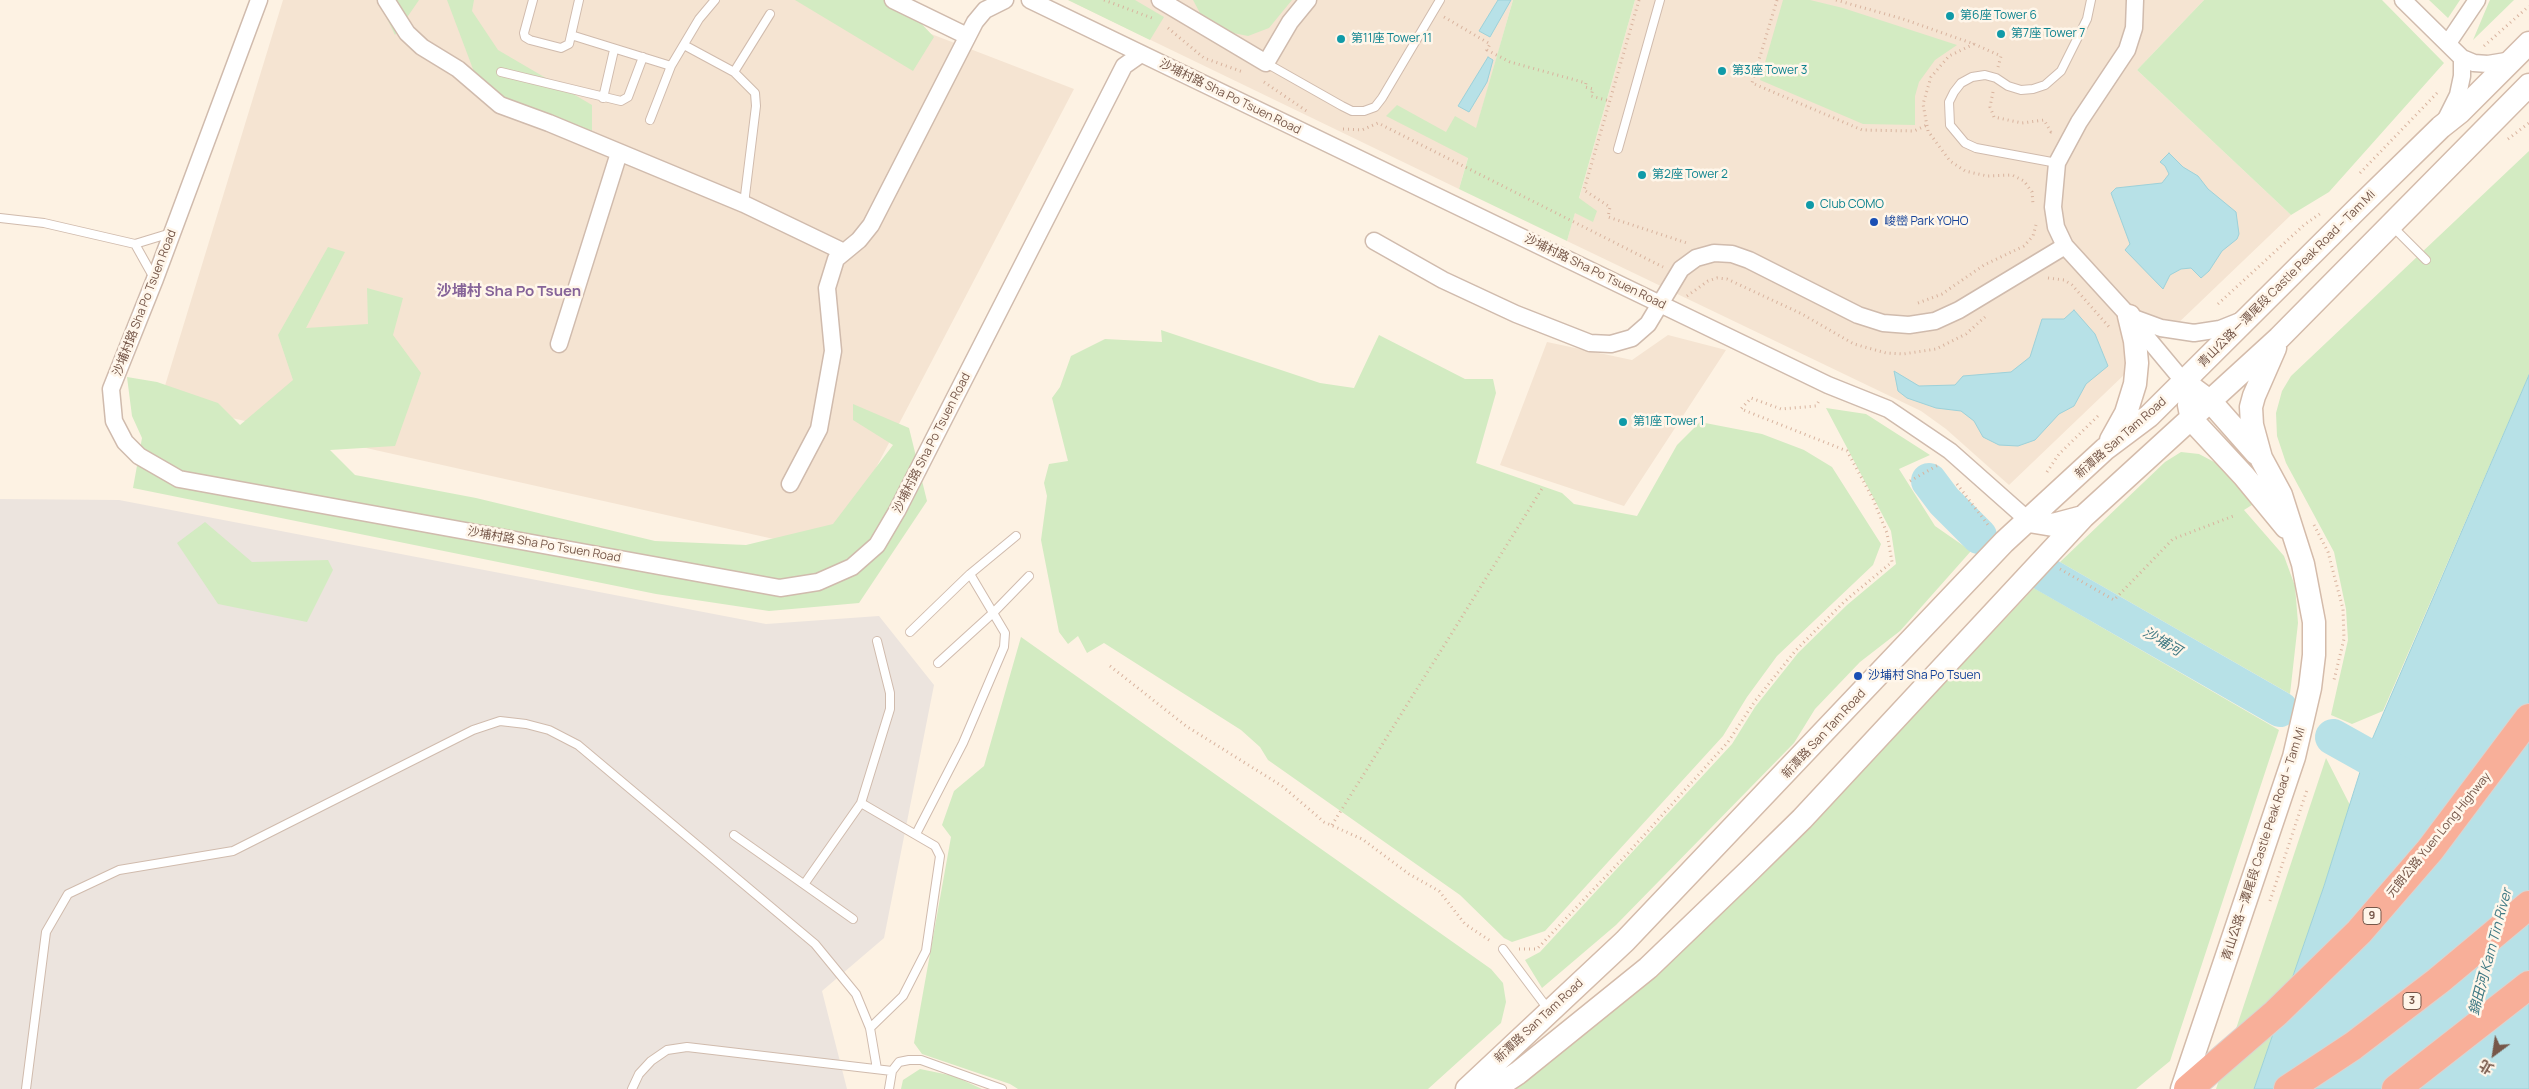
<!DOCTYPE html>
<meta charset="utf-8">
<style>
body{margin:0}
#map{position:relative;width:2529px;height:1089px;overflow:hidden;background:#fdf2e3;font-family:Manrope,"Noto Sans TC",sans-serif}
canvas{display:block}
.north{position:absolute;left:2469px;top:1029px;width:50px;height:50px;-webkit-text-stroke:4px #fff6ea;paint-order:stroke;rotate:211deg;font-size:14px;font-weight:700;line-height:20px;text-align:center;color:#765749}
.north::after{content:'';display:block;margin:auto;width:18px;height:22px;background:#765749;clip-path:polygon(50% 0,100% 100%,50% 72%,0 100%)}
</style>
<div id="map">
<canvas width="2529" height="1089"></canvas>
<div class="north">北</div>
</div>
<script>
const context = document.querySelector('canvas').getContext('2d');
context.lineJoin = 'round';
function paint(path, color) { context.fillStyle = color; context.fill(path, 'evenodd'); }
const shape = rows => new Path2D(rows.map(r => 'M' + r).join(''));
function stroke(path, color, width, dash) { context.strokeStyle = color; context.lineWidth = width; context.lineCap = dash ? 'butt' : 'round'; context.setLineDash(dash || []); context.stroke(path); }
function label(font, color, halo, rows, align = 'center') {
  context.font = font + ' Manrope,"Noto Sans TC",sans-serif'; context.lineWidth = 5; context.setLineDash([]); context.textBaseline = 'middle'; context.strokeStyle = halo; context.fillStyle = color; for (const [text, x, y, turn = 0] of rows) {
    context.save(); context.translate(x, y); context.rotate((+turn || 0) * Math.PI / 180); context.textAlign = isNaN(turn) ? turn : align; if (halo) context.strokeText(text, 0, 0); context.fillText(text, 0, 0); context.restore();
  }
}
const residential = shape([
 [283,0,843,0,1074,89,832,552,160,402],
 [1068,0,1513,0,1459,189],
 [1635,0,2204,0,2137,70,2291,215,2009,485,1946,429,1921,411,1567,241],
 [1668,335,1726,350,1624,506,1500,465,1547,342,1632,360]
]);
const industrial = shape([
 [0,499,119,500,766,624,879,616,934,685,884,938,822,991,847,1089,0,1089]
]);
const green = shape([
 [378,0,419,0,395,35],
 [447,0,474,0,472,11,498,50,592,105,592,149,485,101],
 [795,0,899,0,934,37,913,71],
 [1068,0,1135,0,1164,17,1150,40],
 [1193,0,1292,0,1269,28,1248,36,1233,33,1200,13],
 [1513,0,1635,0,1579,198,1597,211,1593,222,1575,213,1567,241,1459,189,1468,158,1386,116,1397,105,1446,132,1455,116,1476,128],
 [1783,0,1810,0,1843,8,1957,45,1935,60,1919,82,1915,96,1915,125,1863,124,1760,80],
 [2204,0,2382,0,2444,63,2329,192,2291,215,2137,70],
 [2429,0,2460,0,2448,18],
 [2490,0,2514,0,2473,40,2489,2],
 [2529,151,2529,375,2383,711,2352,724,2331,715,2348,640,2346,609,2334,552,2286,463,2277,436,2276,413,2282,391,2291,376],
 [328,247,345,252,306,328,368,324,367,288,403,298,393,335,421,373,395,446,330,450,355,475,476,498,655,541,746,545,833,524,893,445,853,420,853,404,909,428,927,501,859,603,769,611,656,594,133,488,142,438,132,416,127,377,157,382,218,403,240,425,293,380,278,335],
 [1161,330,1320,383,1354,388,1379,335,1465,379,1493,379,1496,393,1476,463,1562,493,1574,504,1637,516,1677,445,1700,422,1762,434,1804,450,1832,467,1881,544,1873,565,1777,656,1747,697,1723,736,1545,931,1512,942,1504,938,1460,895,1268,760,1260,747,1241,730,1104,643,1087,653,1078,636,1068,644,1059,632,1041,540,1047,496,1044,483,1049,464,1068,461,1052,398,1060,387,1071,356,1105,339,1162,342],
 [1826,408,1866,414,1930,455,1899,469,1935,526,1971,551,1900,631,1860,662,1815,709,1794,743,1616,925,1542,988,1525,960,1540,952,1732,744,1755,707,1798,653,1847,605,1896,564,1891,531],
 [2181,452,2199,454,2218,464,2255,503,2244,510,2284,556,2295,586,2298,623,2290,694,2060,562,2165,462],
 [205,522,252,562,328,560,333,570,307,622,218,604,177,543],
 [2034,588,2279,730,2170,1061,2136,1089,1515,1089,1656,976,1803,833],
 [1021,637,1491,969,1503,983,1506,1002,1501,1023,1428,1089,1018,1089,1010,1084,922,1054,914,1043,951,837,942,825,954,791,984,766],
 [2326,758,2350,805,2324,886,2254,1089,2216,1089],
 [920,1069,954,1076,982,1089,901,1089,903,1080]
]);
const water = shape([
 [1498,0,1511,0,1490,37,1479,31,1498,0],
 [1488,57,1493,60,1487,82,1469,112,1458,106,1488,57],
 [2169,153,2183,167,2198,176,2208,189,2236,212,2239,234,2237,239,2222,251,2209,271,2201,278,2191,268,2181,269,2170,275,2163,289,2125,250,2130,244,2111,193,2116,188,2162,183,2169,174,2165,166,2160,162,2169,153],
 [2074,310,2095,334,2108,366,2086,384,2074,406,2059,414,2035,440,2018,446,1999,445,1983,437,1974,421,1961,411,1936,408,1907,398,1898,391,1894,371,1919,386,1955,385,1963,376,2011,372,2030,357,2042,319,2064,319,2074,310],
 [2529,375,2529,1089,2254,1089,2324,886,2365,756,2529,375]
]);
const river = shape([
 [1929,481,1944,501,1979,536],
 [2045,574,2280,709],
 [2333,737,2410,780]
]);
const path = shape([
 [1104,0,1152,18],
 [1639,0,1584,190,1610,207,1608,217,1687,243],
 [1777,0,1752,83,1862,130,1914,131,1927,125],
 [1836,0,1903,19,1974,44,2001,56,1998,67],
 [1444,17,1490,44,1487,50,1510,62,1586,83,1585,87,1593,89,1591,96,1610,101],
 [1168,28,1204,58,1243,72],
 [1974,44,1949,56,1931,77,1923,104,1928,131,1950,161,1965,171,1987,176,2012,175,2024,181,2032,192,2033,204],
 [2484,46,2529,6],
 [1264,82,1308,112],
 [1993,92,1990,107,1994,117,2022,123,2044,120,2051,132,2053,131],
 [1343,129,1362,130,1378,123,1663,267],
 [2508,139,2529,123],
 [2360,173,2439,91],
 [2048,278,2064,280,2072,285,2109,327],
 [1687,296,1708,281,1717,278,1727,279,1802,314,1854,344,1886,353,1903,354,1936,349,1966,334,1985,317],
 [1918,303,1942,294,1984,265,2024,246,2033,236,2036,225],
 [2218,304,2304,225,2321,213],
 [2047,472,2059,454,2100,414],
 [1910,481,1938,465],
 [1957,484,1988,525],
 [2314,525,2328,552,2343,609,2344,639,2334,680],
 [2060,569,2114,600,2173,539,2236,515],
 [1110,666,1186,726,1282,786,1324,822,1362,839,1409,874,1439,891,1465,924,1492,942],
 [1332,825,1543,487],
 [2270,901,2307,790],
 [1519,949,1537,949,1628,853,1728,742,1755,701,1796,650,1845,601,1892,562,1887,533,1873,499,1847,451,1741,409,1751,398,1781,409,1816,406,1819,401]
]);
const lane = shape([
 [533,0,524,33,525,37,530,40,561,48,569,44,579,0],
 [571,35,671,66],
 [684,45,734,72,755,93,756,106,744,204],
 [1266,63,1342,106,1352,111,1364,111,1375,107,1382,98,1440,0],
 [501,72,621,101,628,97,643,57],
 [734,72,770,14],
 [603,98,614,50],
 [650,120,671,66,699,19,715,0],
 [1618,149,1660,0],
 [2057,163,1976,148,1965,143,1950,125,1949,102,1954,92,1961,83,1972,77,1985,75,1996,78,2008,86,2021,90,2033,89,2045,85,2061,71,2087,19,2091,0],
 [0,218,44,223,135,244],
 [2393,227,2426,260],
 [154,278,135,244,171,233],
 [910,632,970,574,1016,536],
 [938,663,993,613,1029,576],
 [861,803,935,846,940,856,926,951,903,996,870,1028],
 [916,834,963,743,1004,647,1005,633,970,574],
 [734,835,853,919],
 [805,883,861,803,890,709,890,693,877,641],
 [1503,949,1548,1009],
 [26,1089,46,932,68,894,119,870,233,851,473,730,500,721,526,724,549,730,578,745,815,944,856,994,870,1028,877,1069],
 [632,1089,639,1074,651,1061,667,1050,687,1047,892,1071],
 [889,1089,892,1071,899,1062,909,1060,921,1060,1002,1089]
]);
const street = shape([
 [259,0,155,279,111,389,114,421,125,442,139,456,179,479,780,588,818,582,852,567,877,545,897,511,1124,66,1141,54],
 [386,0,407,33,422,47,458,69,500,105,549,123,744,204,844,252],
 [893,0,967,36],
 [1030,0,1828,385,1888,409,1950,451,2029,521],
 [1160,0,1266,63,1290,22,1308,0],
 [2135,0,2134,28,2127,50,2079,122,2057,163,2053,207,2056,227,2065,246,2129,316,2184,382],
 [2403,0,2462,58,2474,63,2488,64,2512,60],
 [2448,43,2477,0],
 [2446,119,2458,95,2462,76,2462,58],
 [1374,241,1443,280,1516,314,1590,343,1611,344,1632,338,1648,324,1681,269,1696,258,1714,253,1732,254,1749,260,1858,315,1883,323,1909,325,1935,321,1959,310,2065,246],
 [2131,317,2161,328,2194,333,2220,329,2240,321],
 [559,344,619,153],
 [790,484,819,429,833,351,827,288,836,259,859,240,871,225,975,22,985,10,1005,0]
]);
const secondary = shape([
 [2184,382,2211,402,2256,453],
 [2189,405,2192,420,2244,476,2286,527],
 [2111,440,2126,413,2135,384,2137,363,2135,341,2129,316],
 [2029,521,2053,525,2083,517],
 [1467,1089,1625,941,2004,542,2105,449,2149,416,2356,210,2441,127,2460,112,2529,43],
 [1494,1089,1518,1073,1648,968,1750,870,1802,819,2083,517,2279,338,2529,85],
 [2182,1089,2294,757,2310,688,2314,655,2314,622,2303,564,2281,495,2261,458,2252,425,2251,407,2254,396,2275,348]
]);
const highway = shape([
 [2188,1089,2276,1013,2359,932,2430,850,2529,718],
 [2288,1089,2353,1046,2438,981,2529,905],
 [2396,1089,2529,985]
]);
const markers = [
 [1950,16,5,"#0f9aa8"],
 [2001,34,5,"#0f9aa8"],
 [1341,39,5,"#0f9aa8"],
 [1722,71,5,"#0f9aa8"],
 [1642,175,5,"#0f9aa8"],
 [1810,205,5,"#0f9aa8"],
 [1874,222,5,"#1a4fb4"],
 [1623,422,5,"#0f9aa8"],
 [1858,676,5,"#1a4fb4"]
];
const shields = [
 [2372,916,18],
 [2412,1001,18]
];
const shieldNames = [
 ["9",2372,916],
 ["3",2412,1001]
];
const cultureNames = [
 ["第6座 Tower 6",1960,16],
 ["第7座 Tower 7",2011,34],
 ["第11座 Tower 11",1351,39],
 ["第3座 Tower 3",1732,71],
 ["第2座 Tower 2",1652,175],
 ["Club COMO",1820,205],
 ["第1座 Tower 1",1633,422]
];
const streetNames = [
 ["沙埔村路 Sha Po Tsuen Road",1230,97,26],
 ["沙埔村路 Sha Po Tsuen Road",1595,272,26],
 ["青山公路－潭尾段 Castle Peak Road – Tam Mi",2287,279,-45],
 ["沙埔村路 Sha Po Tsuen Road",145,303,-69],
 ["新潭路 San Tam Road",2121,438,-41],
 ["沙埔村路 Sha Po Tsuen Road",932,443,-63],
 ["沙埔村路 Sha Po Tsuen Road",544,545,10],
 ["新潭路 San Tam Road",1824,734,-47],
 ["元朗公路 Yuen Long Highway",2439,835,-51],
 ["青山公路－潭尾段 Castle Peak Road – Tam Mi",2264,844,-72],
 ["新潭路 San Tam Road",1539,1021,-43]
];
const transitNames = [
 ["峻巒 Park YOHO",1884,222],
 ["沙埔村 Sha Po Tsuen",1868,676]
];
const waterNames = [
 ["沙埔河",2162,642,30],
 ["錦田河 Kam Tin River",2491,952,-75]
];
const quarterNames = [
 ["沙埔村 Sha Po Tsuen",509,292]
];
paint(residential, '#f5e4d2');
paint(industrial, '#ece4de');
paint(green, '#d3ebc2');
paint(water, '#b7e1e7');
stroke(water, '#9dd1d9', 1);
stroke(river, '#b7e1e7', 36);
stroke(lane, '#d0bbad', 10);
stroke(street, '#d0bbad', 19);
stroke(secondary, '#d4bbaa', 25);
stroke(highway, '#dbd3d0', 30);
stroke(path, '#d8b39e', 3, [1, 4]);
stroke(lane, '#fff', 8);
stroke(street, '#fff', 16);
stroke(secondary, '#fff', 22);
stroke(highway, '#f8af99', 28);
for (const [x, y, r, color] of markers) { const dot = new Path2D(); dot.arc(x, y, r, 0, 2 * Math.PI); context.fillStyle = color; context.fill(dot); stroke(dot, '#fff6ea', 2); }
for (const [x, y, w] of shields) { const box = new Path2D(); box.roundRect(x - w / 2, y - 8.5, w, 17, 4); context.fillStyle = '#fff6ea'; context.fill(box); stroke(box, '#765749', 1); }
label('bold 11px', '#765749', null, shieldNames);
label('12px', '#0d838f', '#fff6ea', cultureNames, 'left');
label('12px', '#765749', '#fff6ea', streetNames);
label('12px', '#164399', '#fff6ea', transitNames, 'left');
label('italic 14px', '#3f7983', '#fff6ea', waterNames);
label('bold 15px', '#866499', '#fff6ea', quarterNames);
</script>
